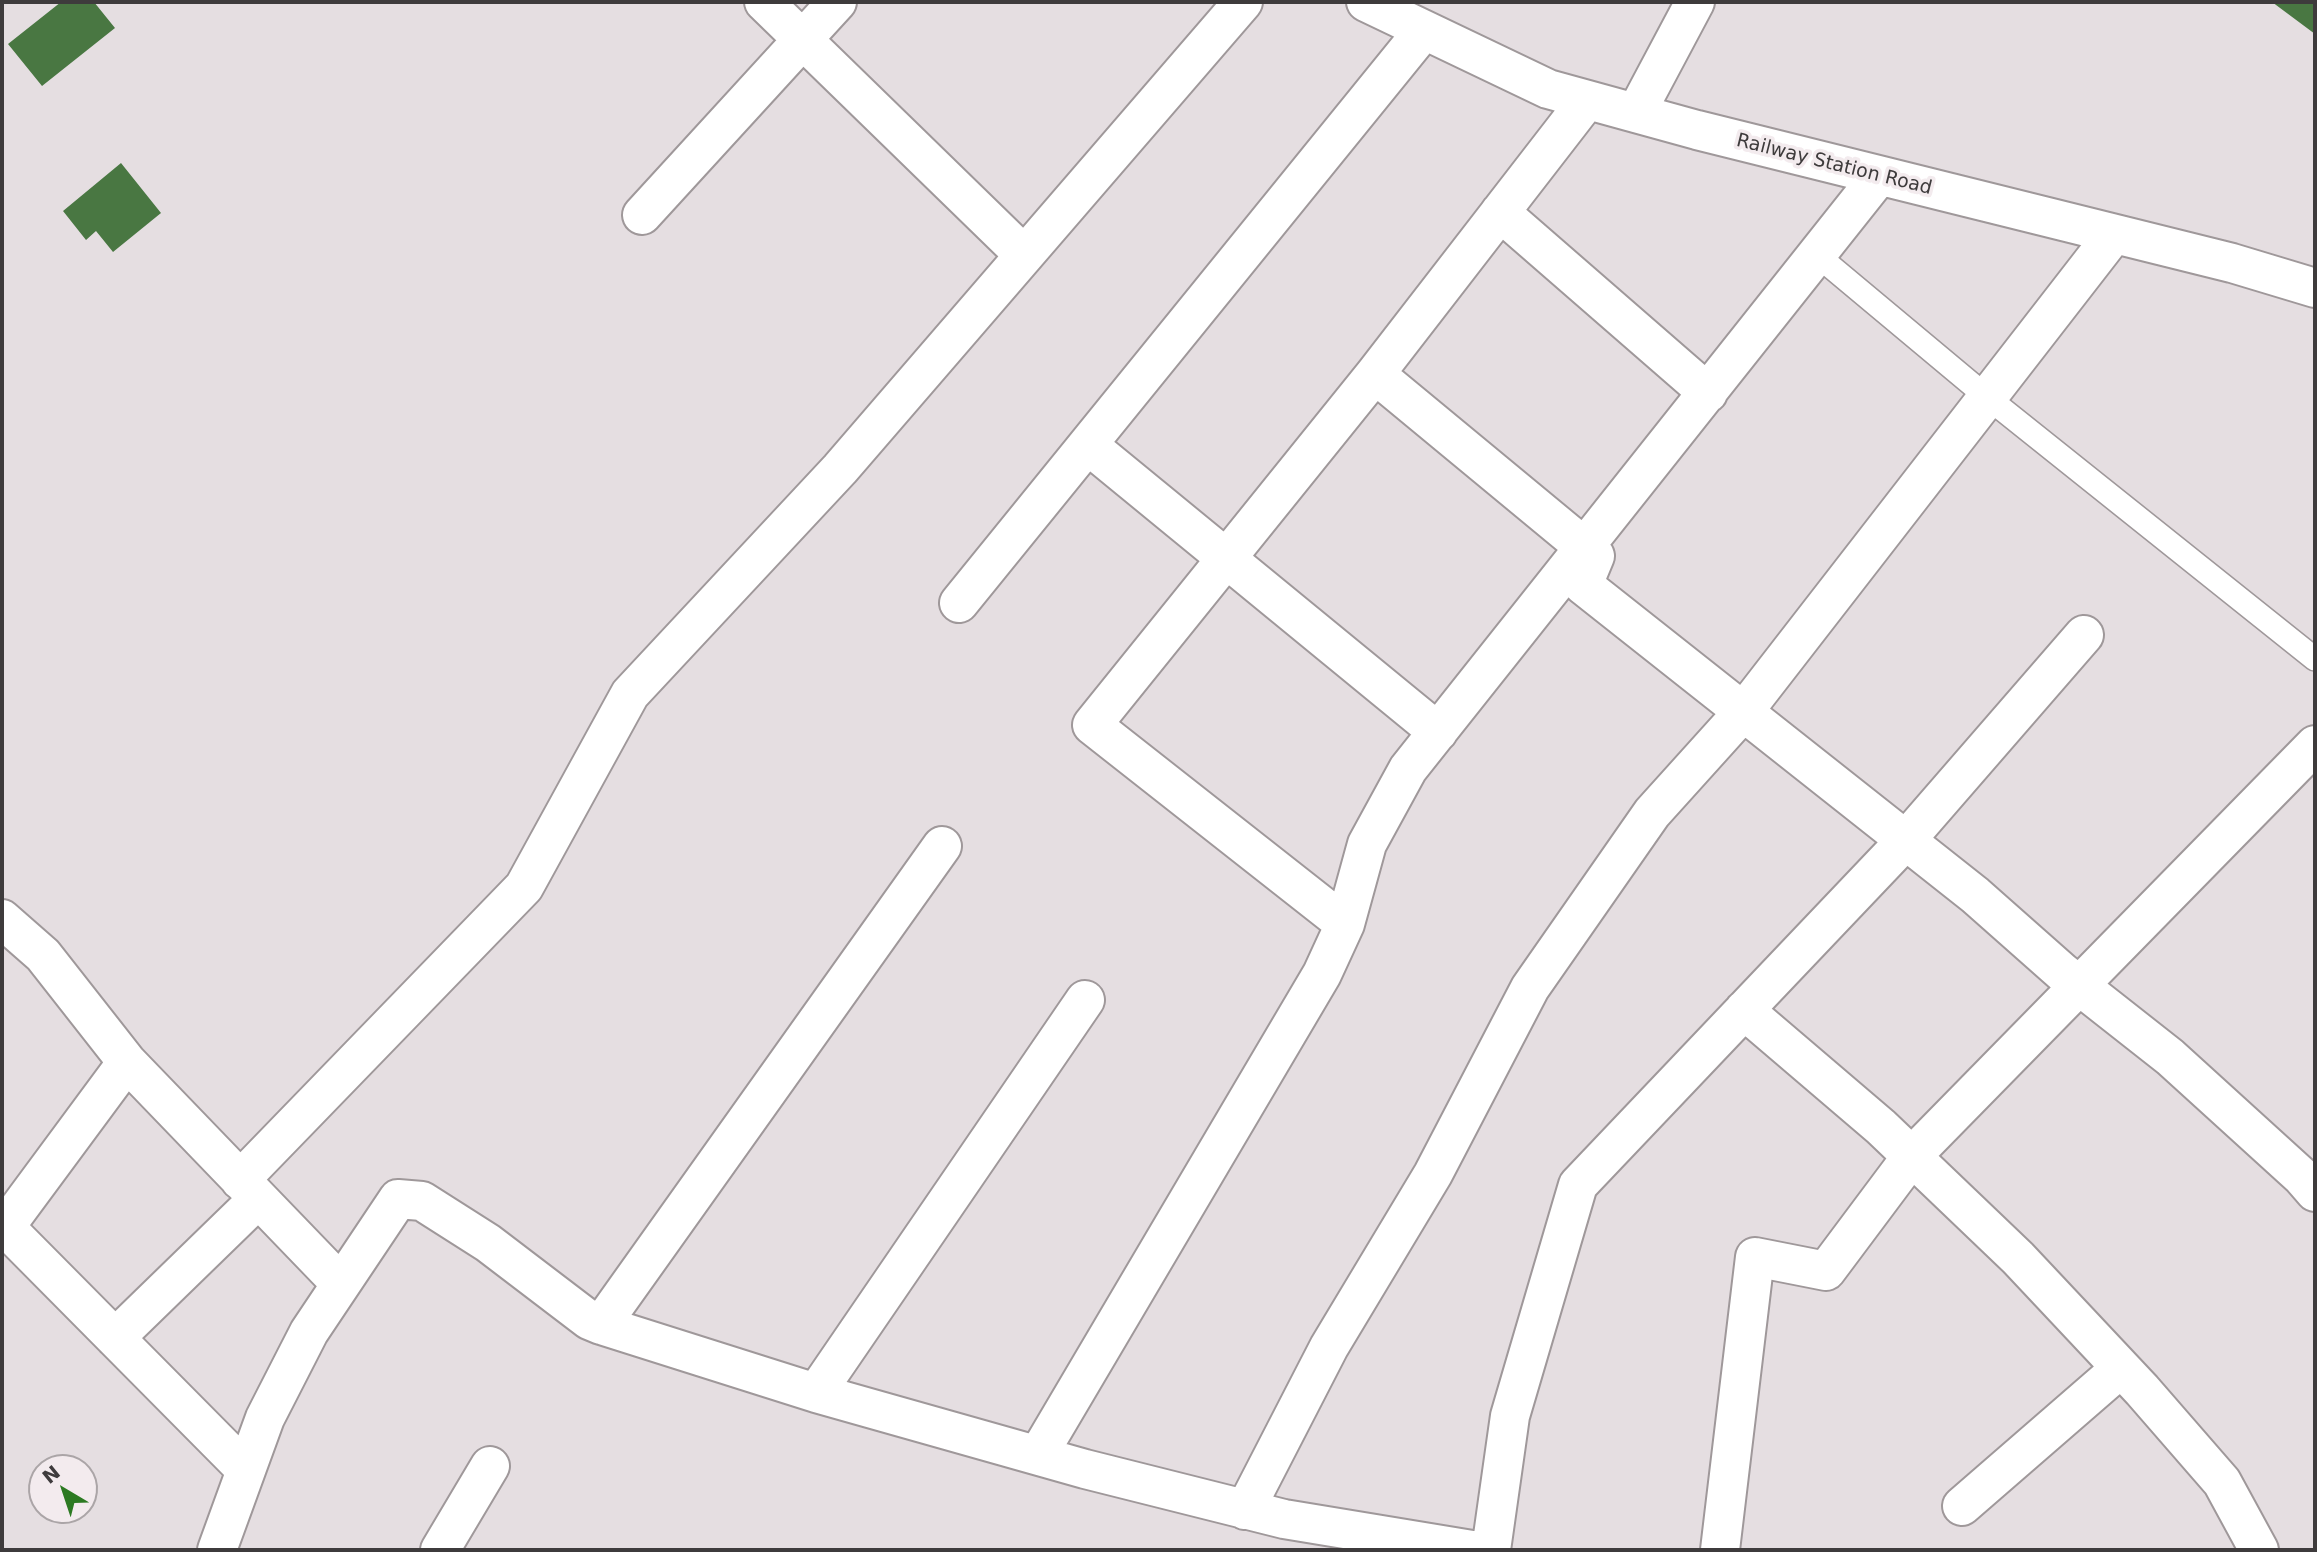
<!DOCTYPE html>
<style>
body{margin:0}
#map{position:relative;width:2317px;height:1552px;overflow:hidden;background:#e5dee1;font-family:"DejaVu Sans",sans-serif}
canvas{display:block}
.frame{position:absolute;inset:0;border:4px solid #3e3b3c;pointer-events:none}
.north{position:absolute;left:28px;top:1454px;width:70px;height:70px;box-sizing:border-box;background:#f3ebee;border:2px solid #aba5a7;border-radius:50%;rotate:321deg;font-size:19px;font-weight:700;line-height:28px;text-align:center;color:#3e3b3c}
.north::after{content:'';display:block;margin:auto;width:24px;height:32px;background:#2c7a22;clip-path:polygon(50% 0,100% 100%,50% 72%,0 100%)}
</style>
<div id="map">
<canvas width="2317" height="1552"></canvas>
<div class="frame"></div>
<div class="north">N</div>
</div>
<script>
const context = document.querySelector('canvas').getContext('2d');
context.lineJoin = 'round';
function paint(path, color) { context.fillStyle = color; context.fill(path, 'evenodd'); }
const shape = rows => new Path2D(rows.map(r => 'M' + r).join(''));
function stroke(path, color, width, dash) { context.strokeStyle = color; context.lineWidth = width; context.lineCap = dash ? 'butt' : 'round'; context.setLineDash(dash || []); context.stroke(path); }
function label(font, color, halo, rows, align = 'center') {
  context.font = font + ' "DejaVu Sans",sans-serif'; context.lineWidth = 7; context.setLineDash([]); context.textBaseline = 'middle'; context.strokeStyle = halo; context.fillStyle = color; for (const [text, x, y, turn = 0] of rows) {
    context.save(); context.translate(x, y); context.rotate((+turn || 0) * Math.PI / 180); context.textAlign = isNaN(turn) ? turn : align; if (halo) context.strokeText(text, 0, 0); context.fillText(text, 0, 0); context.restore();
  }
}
const building = shape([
 [61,2,94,2,115,28,42,86,8,44],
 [2272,2,2315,2,2315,34],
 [121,163,161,213,113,252,96,231,86,240,63,211]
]);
const lane = shape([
 [1817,255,1987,397,2315,659]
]);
const street = shape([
 [764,2,1024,255],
 [1366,2,1548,89,1697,130,2232,263,2315,288],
 [1636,113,1695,2],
 [1500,212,1708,393],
 [642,215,837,2],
 [1375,374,1595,556,1583,585,1975,895,2062,972,2170,1057,2302,1177,2315,1192],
 [1088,445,1438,732],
 [959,603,1424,30],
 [2,919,43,955,127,1062],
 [1345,924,1092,725,1375,374,1587,100],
 [1744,1010,1881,1127,2018,1258,2142,1390,2222,1482,2259,1550],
 [240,1180,524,887,630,694,840,469,1243,2],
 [2,1224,246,1470],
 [5,1227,127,1062,341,1284],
 [601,1325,942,846],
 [115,1338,258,1199],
 [816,1393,1085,1000],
 [1038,1455,1322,974,1345,924,1367,844,1408,769,1879,176],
 [1962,1506,2121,1368],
 [1245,1510,1329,1347,1433,1174,1530,988,1652,813,1744,711,2114,234],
 [217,1550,265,1418,309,1332,398,1199,422,1201,488,1243,589,1320,601,1325,816,1393,1085,1469,1284,1519,1472,1550],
 [440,1550,490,1466],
 [1491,1550,1510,1416,1578,1185,1906,840,2084,635],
 [1720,1550,1755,1257,1826,1271,1912,1156,2315,745]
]);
const streetNames = [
 ["Railway Station Road",1834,165,14]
];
paint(building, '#497742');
stroke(lane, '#9f989a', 26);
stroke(street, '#9f989a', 42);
stroke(lane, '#fff', 23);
stroke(street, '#fff', 38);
label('19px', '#3e3b3c', '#f3ebee', streetNames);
</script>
